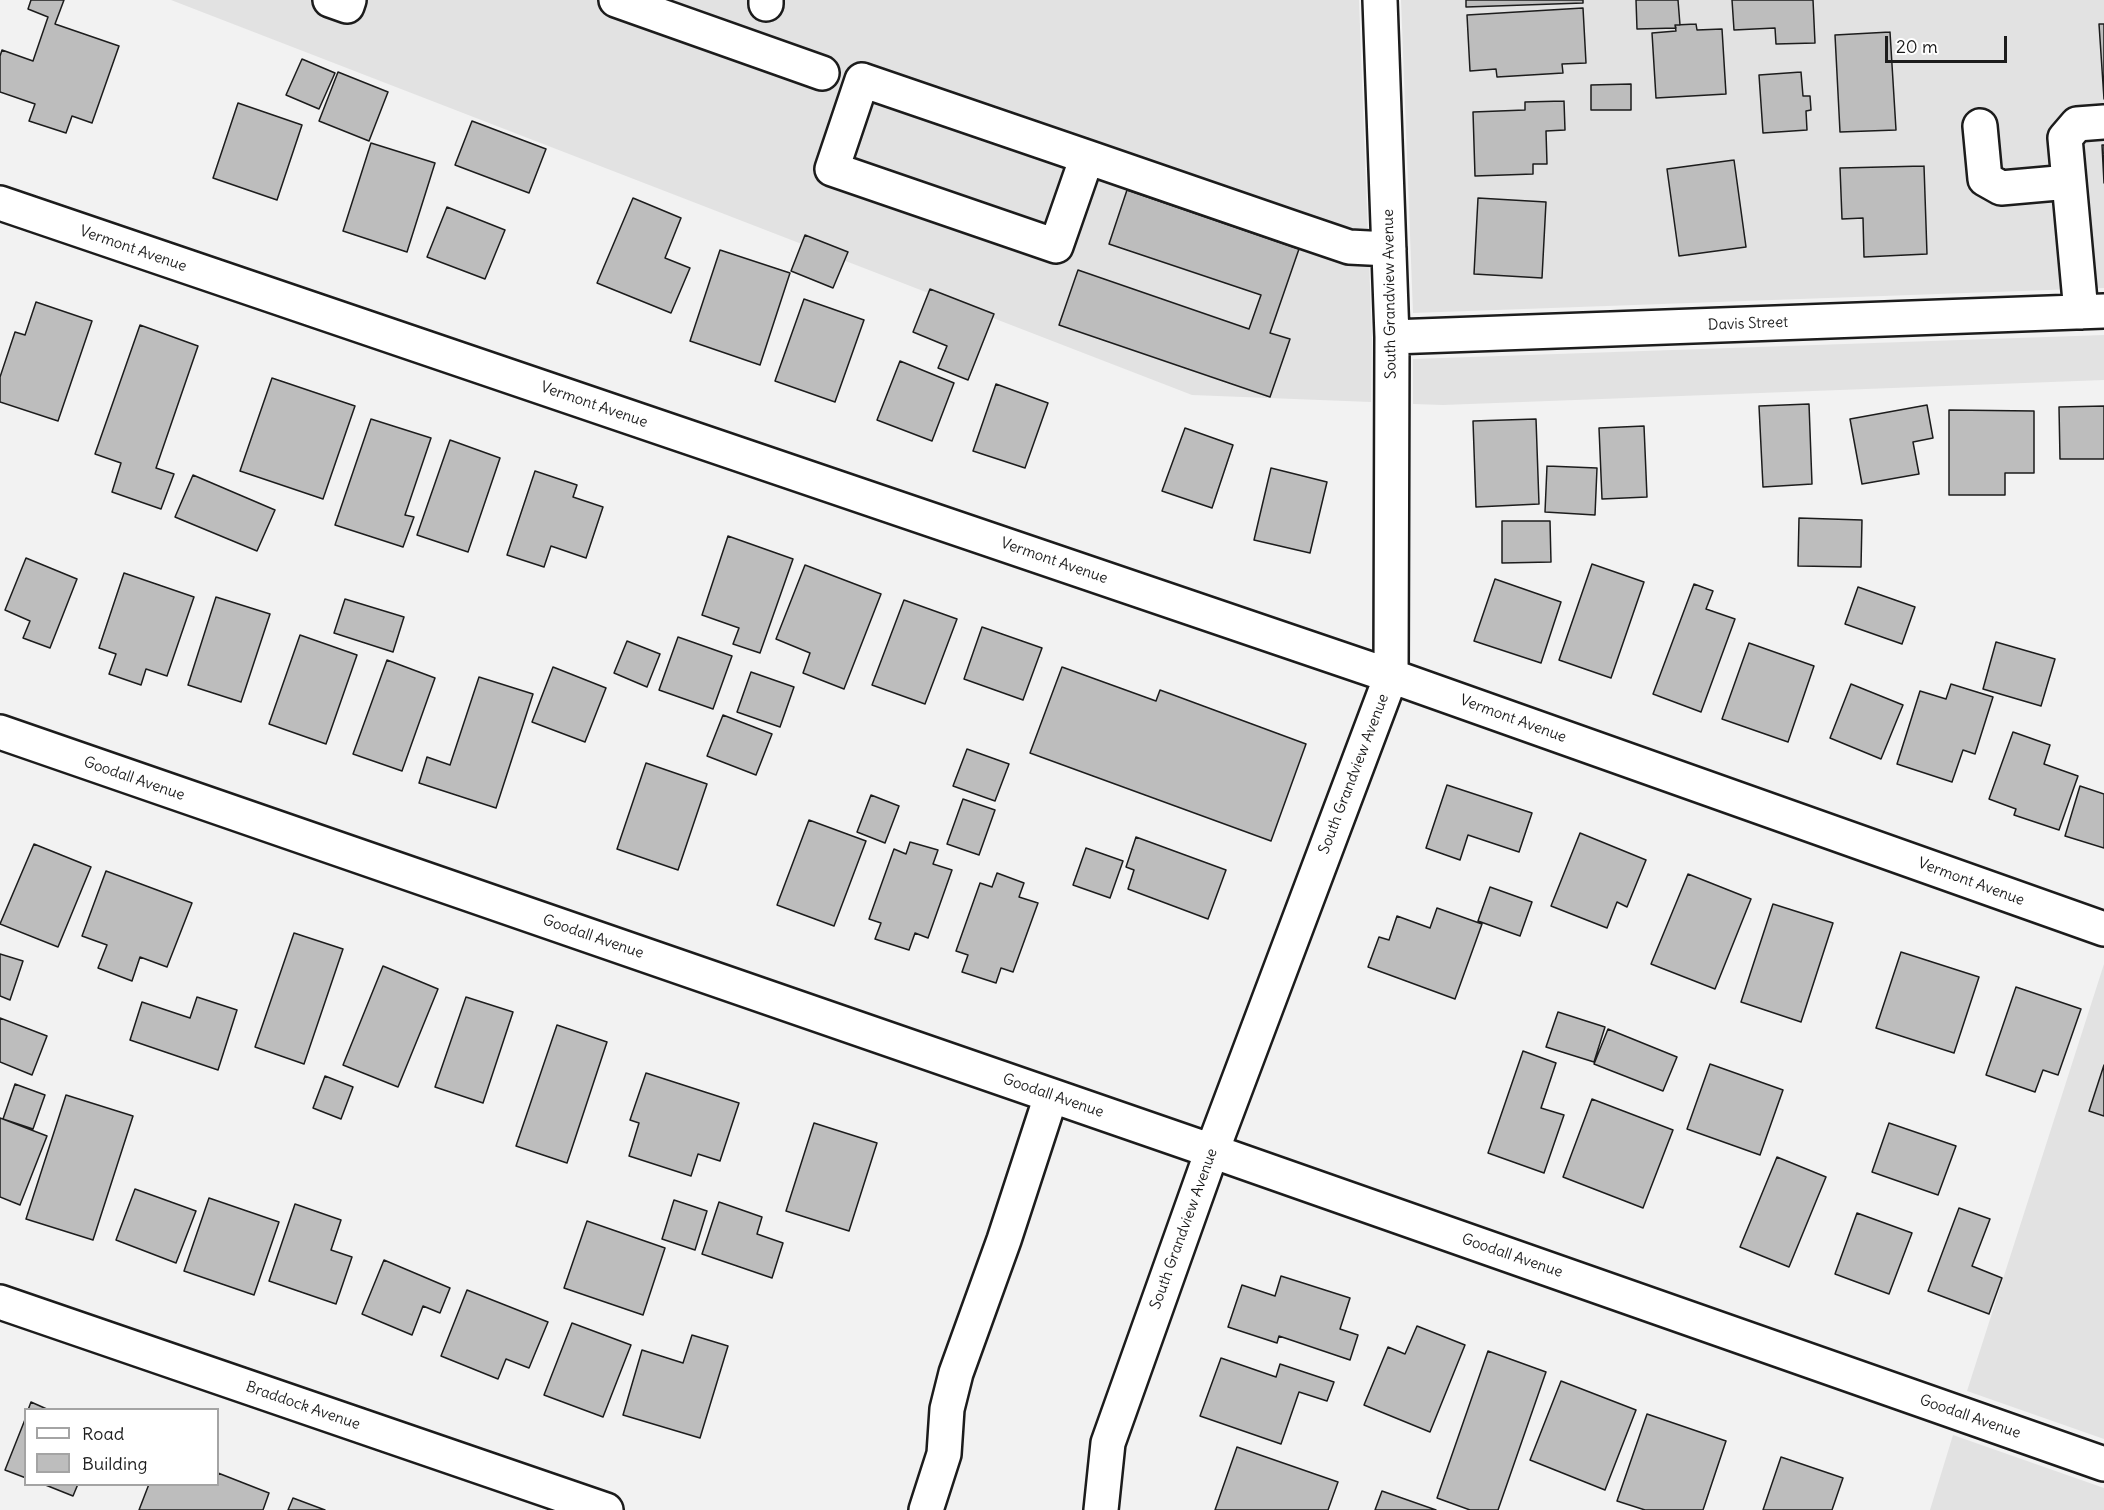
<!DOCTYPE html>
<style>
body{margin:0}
#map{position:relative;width:2104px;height:1510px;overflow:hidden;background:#f2f2f2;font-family:Delius,sans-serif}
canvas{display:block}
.legend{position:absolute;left:24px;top:1408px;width:195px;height:78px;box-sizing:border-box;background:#fff;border:2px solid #a4a4a4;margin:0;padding:8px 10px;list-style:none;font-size:18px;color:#1c1c1c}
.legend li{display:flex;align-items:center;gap:12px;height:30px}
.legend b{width:30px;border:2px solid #a4a4a4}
.scale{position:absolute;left:1885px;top:36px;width:122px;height:27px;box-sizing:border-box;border:3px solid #1c1c1c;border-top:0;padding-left:8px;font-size:18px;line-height:21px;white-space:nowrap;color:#1c1c1c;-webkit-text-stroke:4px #fff;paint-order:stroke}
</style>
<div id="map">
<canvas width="2104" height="1510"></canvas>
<ul class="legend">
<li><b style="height:8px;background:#fff"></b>Road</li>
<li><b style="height:16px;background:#bdbdbd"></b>Building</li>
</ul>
<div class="scale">20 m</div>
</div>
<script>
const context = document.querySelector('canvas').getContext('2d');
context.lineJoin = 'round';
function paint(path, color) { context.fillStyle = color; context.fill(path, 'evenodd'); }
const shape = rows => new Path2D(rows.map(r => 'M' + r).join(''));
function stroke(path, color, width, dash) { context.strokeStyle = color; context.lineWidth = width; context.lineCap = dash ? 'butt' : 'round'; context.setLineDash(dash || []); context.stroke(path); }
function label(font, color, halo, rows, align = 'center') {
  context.font = font + ' Delius,sans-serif'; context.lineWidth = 5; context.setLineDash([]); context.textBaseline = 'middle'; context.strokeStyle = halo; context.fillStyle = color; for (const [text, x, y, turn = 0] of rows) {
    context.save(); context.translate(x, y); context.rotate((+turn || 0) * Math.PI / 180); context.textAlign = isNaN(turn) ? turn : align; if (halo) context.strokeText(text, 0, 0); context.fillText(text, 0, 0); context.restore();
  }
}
const built = shape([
 [171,0,1359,0,1372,339,1371,402,1192,395],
 [1401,0,2104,0,2104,288,1413,313],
 [2104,335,2104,380,1443,405,1413,404,1413,359],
 [2104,964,2104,1439,1967,1391],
 [1953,1435,2104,1488,2104,1510,1930,1510]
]);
const building = shape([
 [31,0,64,0,55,24,119,46,92,123,72,116,66,133,29,121,35,104,0,92,0,56,2,50,33,61,48,17,28,9,31,0],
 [1466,0,1583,0,1583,3,1466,7,1466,0],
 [1636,0,1678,0,1680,25,1675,25,1676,28,1637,29,1636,0],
 [1732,0,1813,0,1815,43,1776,44,1775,28,1734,30,1732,0],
 [1583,8,1586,63,1562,64,1563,73,1497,77,1496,69,1470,71,1467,15,1583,8],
 [1696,24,1697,30,1722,29,1726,94,1656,98,1652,33,1676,31,1675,25,1696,24],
 [2099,24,2104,24,2104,99,2099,24],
 [1890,32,1896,130,1840,132,1835,35,1890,32],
 [302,59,335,73,319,109,286,95,302,59],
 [338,72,388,92,369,141,319,121,338,72],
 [1801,72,1803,96,1810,96,1811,110,1806,111,1807,130,1763,133,1759,75,1801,72],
 [1631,84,1631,110,1591,110,1591,85,1631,84],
 [1564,101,1565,130,1546,131,1547,164,1533,164,1533,174,1475,176,1473,112,1525,110,1525,102,1564,101],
 [238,103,302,125,277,200,213,178,238,103],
 [472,121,546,149,529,193,455,165,472,121],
 [371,143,435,163,407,252,343,231,371,143],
 [2102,145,2104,145,2104,183,2102,145],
 [1734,160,1746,247,1679,256,1667,169,1734,160],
 [1924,166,1927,254,1864,257,1863,218,1842,219,1840,168,1924,166],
 [1127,190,1299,249,1270,333,1290,339,1270,397,1059,325,1078,270,1249,329,1261,295,1109,244,1127,190],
 [633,198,681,218,665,258,690,268,671,313,597,283,633,198],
 [1478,198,1546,202,1542,278,1474,274,1478,198],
 [447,207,505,230,485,279,427,257,447,207],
 [805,235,848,252,833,288,791,271,805,235],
 [720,250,790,273,760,365,690,341,720,250],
 [930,289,994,314,968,380,938,368,947,346,913,332,930,289],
 [804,299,864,320,835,402,775,381,804,299],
 [36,302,92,321,58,421,0,402,0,377,15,332,25,335,36,302],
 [140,325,198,346,156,468,174,474,161,509,112,492,121,463,95,454,140,325],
 [900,361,954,383,932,441,877,420,900,361],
 [272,378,355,406,323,499,240,471,272,378],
 [996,384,1048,403,1025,468,973,451,996,384],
 [1809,404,1812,484,1763,487,1759,406,1809,404],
 [1927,405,1933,438,1913,442,1919,474,1862,484,1850,419,1927,405],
 [2104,406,2104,459,2060,459,2059,407,2104,406],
 [1949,410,2034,411,2034,473,2005,473,2005,495,1949,495,1949,410],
 [371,419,431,438,405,515,414,517,403,547,335,525,371,419],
 [1536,419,1539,504,1476,507,1473,421,1536,419],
 [1644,426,1647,497,1602,499,1599,428,1644,426],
 [1185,428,1233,445,1212,508,1162,491,1185,428],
 [450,440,500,458,468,552,417,535,450,440],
 [1547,466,1597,468,1595,515,1545,512,1547,466],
 [1271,468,1327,482,1310,553,1254,540,1271,468],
 [535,471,577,485,573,497,603,507,586,558,551,546,544,567,507,555,535,471],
 [193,475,275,510,257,551,175,517,193,475],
 [1799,518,1862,520,1861,567,1798,566,1799,518],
 [1502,521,1550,521,1551,562,1502,563,1502,521],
 [728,536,793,559,760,653,733,644,739,628,702,615,728,536],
 [26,558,77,579,50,648,23,638,30,621,5,610,26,558],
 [1592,564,1644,582,1611,678,1559,660,1592,564],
 [805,565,881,594,844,689,803,673,810,653,776,639,805,565],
 [124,573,194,597,167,676,146,669,141,685,109,674,116,654,99,648,124,573],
 [1495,579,1561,602,1541,663,1474,641,1495,579],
 [1694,584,1713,591,1706,609,1735,619,1701,712,1653,694,1694,584],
 [1858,587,1915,607,1902,644,1845,624,1858,587],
 [216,597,270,614,241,702,188,685,216,597],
 [345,599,404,617,393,652,334,633,345,599],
 [904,600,957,619,925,704,872,685,904,600],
 [982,627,1042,648,1023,700,964,679,982,627],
 [300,635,357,655,326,744,269,724,300,635],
 [678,637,732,656,713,709,659,690,678,637],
 [627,641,660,654,647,687,614,673,627,641],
 [1996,642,2055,659,2041,706,1983,689,1996,642],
 [1749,643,1814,666,1788,742,1722,719,1749,643],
 [387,660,435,678,402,771,353,754,387,660],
 [553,667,606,688,585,742,532,722,553,667],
 [1062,667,1156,701,1160,690,1306,744,1271,841,1030,753,1062,667],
 [751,672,794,687,780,727,737,712,751,672],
 [479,677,533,694,496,808,419,783,427,757,450,765,479,677],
 [1851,684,1903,705,1881,759,1830,738,1851,684],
 [1951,684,1993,697,1975,754,1963,750,1952,782,1897,764,1920,691,1946,699,1951,684],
 [723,715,772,734,756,775,707,756,723,715],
 [2013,732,2050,745,2044,764,2078,776,2059,830,2014,815,2016,809,1989,799,2013,732],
 [967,749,1009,764,995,801,953,786,967,749],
 [646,763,707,784,678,870,617,849,646,763],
 [1447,785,1532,813,1519,852,1468,835,1460,860,1426,848,1447,785],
 [2080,786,2104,794,2104,848,2065,836,2080,786],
 [871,795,899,806,885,843,857,832,871,795],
 [963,799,995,810,979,855,947,844,963,799],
 [809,820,866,841,834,926,777,905,809,820],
 [1580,833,1646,860,1627,907,1617,902,1607,928,1551,906,1580,833],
 [1136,837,1226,870,1208,919,1128,889,1134,870,1126,867,1136,837],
 [910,842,938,850,933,864,952,870,928,938,915,933,909,950,875,939,881,923,869,919,894,849,906,854,910,842],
 [34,844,91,867,58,947,0,924,34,844],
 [1086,848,1123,861,1110,898,1073,885,1086,848],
 [106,871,192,903,167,967,140,957,132,981,98,968,107,945,82,936,106,871],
 [997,873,1024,883,1019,897,1038,903,1013,972,1001,968,996,983,962,972,968,955,956,951,980,883,992,887,997,873],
 [1688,874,1751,899,1715,989,1651,964,1688,874],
 [1490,887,1532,902,1520,936,1478,921,1490,887],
 [1773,904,1833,923,1801,1022,1741,1002,1773,904],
 [1437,908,1482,924,1455,999,1368,967,1379,937,1389,940,1397,916,1430,928,1437,908],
 [294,933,343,949,304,1064,255,1047,294,933],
 [1901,952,1979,977,1954,1053,1876,1028,1901,952],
 [0,954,23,961,10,1000,0,996,0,954],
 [383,966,438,989,398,1087,343,1065,383,966],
 [2016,987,2081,1009,2058,1075,2043,1070,2035,1092,1986,1075,2016,987],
 [197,997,237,1010,218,1070,130,1040,142,1002,190,1018,197,997],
 [466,997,513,1012,483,1103,435,1087,466,997],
 [1558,1012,1605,1027,1594,1062,1546,1047,1558,1012],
 [0,1018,47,1036,32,1075,0,1062,0,1018],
 [557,1025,607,1042,567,1163,516,1146,557,1025],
 [1608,1029,1677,1057,1663,1091,1594,1064,1608,1029],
 [1523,1051,1556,1063,1541,1108,1564,1115,1544,1173,1488,1153,1523,1051],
 [1710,1064,1783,1090,1760,1155,1687,1129,1710,1064],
 [2104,1065,2104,1116,2089,1111,2104,1065],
 [646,1073,739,1103,720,1161,698,1154,691,1176,629,1156,639,1123,630,1120,646,1073],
 [325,1076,353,1087,341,1119,313,1108,325,1076],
 [15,1084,45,1095,33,1129,3,1119,15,1084],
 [66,1095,133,1116,93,1240,26,1219,66,1095],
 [1592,1099,1673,1130,1643,1208,1563,1177,1592,1099],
 [0,1118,47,1136,20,1205,0,1197,0,1118],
 [814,1123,877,1143,849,1231,786,1211,814,1123],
 [1889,1123,1956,1146,1938,1195,1872,1172,1889,1123],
 [1777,1157,1826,1177,1789,1267,1740,1247,1777,1157],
 [135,1189,196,1211,176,1263,116,1240,135,1189],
 [209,1198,279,1222,254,1295,184,1271,209,1198],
 [674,1200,707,1211,695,1250,662,1239,674,1200],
 [719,1202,762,1217,757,1234,783,1243,772,1278,702,1254,719,1202],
 [295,1204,341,1220,331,1250,352,1257,336,1304,269,1281,295,1204],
 [1959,1208,1990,1219,1972,1266,2002,1278,1989,1314,1928,1291,1959,1208],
 [1857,1213,1912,1233,1889,1294,1835,1274,1857,1213],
 [587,1221,665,1248,643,1315,564,1288,587,1221],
 [384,1260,450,1288,440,1313,423,1306,412,1335,362,1314,384,1260],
 [1281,1276,1350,1298,1340,1329,1358,1335,1350,1360,1279,1336,1277,1343,1228,1327,1242,1285,1275,1296,1281,1276],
 [467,1290,548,1322,529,1368,506,1359,498,1379,441,1356,467,1290],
 [572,1323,631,1345,603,1417,544,1395,572,1323],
 [1417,1326,1465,1345,1430,1432,1364,1405,1388,1347,1405,1354,1417,1326],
 [692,1335,728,1346,700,1438,623,1415,642,1350,683,1363,692,1335],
 [1488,1351,1546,1372,1498,1510,1470,1510,1437,1498,1488,1351],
 [1221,1358,1276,1377,1280,1364,1334,1382,1327,1401,1299,1392,1281,1444,1200,1416,1221,1358],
 [1561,1381,1636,1410,1605,1490,1530,1460,1561,1381],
 [31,1402,49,1410,28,1410,31,1402],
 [1647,1414,1726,1441,1703,1510,1645,1510,1617,1501,1647,1414],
 [26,1417,26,1478,5,1470,26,1417],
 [1237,1447,1338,1482,1328,1510,1215,1510,1237,1447],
 [1781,1457,1843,1478,1832,1510,1763,1510,1781,1457],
 [218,1473,269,1493,263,1510,139,1510,149,1484,218,1484,218,1473],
 [43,1484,78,1484,73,1496,43,1484],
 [1382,1491,1436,1510,1375,1510,1382,1491],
 [293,1498,325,1510,288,1510,293,1498]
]);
const minor = shape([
 [330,0,347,6,349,0],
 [616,0,822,73],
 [766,0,766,4],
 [1980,126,1985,179,2001,188,2069,182],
 [1087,157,1056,246,832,169,862,80,1087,157,1296,229,1349,247,1389,249],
 [0,203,1391,676,2104,929],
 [2081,312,2065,138,2077,124,2104,122],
 [1392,337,2104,311],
 [0,732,1212,1151,2104,1464],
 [0,1302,606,1510],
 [926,1510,944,1454,947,1409,956,1373,1004,1240,1051,1096],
 [1101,1510,1108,1443,1212,1151,1391,676,1392,337,1380,0]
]);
const streetNames = [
 ["Vermont Avenue",133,249,19],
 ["South Grandview Avenue",1390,294,-91],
 ["Davis Street",1748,324,-2],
 ["Vermont Avenue",594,405,19],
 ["Vermont Avenue",1054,561,19],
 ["Vermont Avenue",1513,719,20],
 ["South Grandview Avenue",1354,774,-69],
 ["Goodall Avenue",134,779,19],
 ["Vermont Avenue",1971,882,20],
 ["Goodall Avenue",593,937,19],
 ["Goodall Avenue",1053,1096,19],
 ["South Grandview Avenue",1184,1229,-70],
 ["Goodall Avenue",1512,1256,19],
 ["Braddock Avenue",303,1406,19],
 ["Goodall Avenue",1970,1417,19]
];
paint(built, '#e2e2e2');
paint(building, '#bdbdbd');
stroke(building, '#1c1c1c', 1.5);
stroke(minor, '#1c1c1c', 38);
stroke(minor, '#fff', 33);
label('15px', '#1c1c1c', '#fff', streetNames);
</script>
